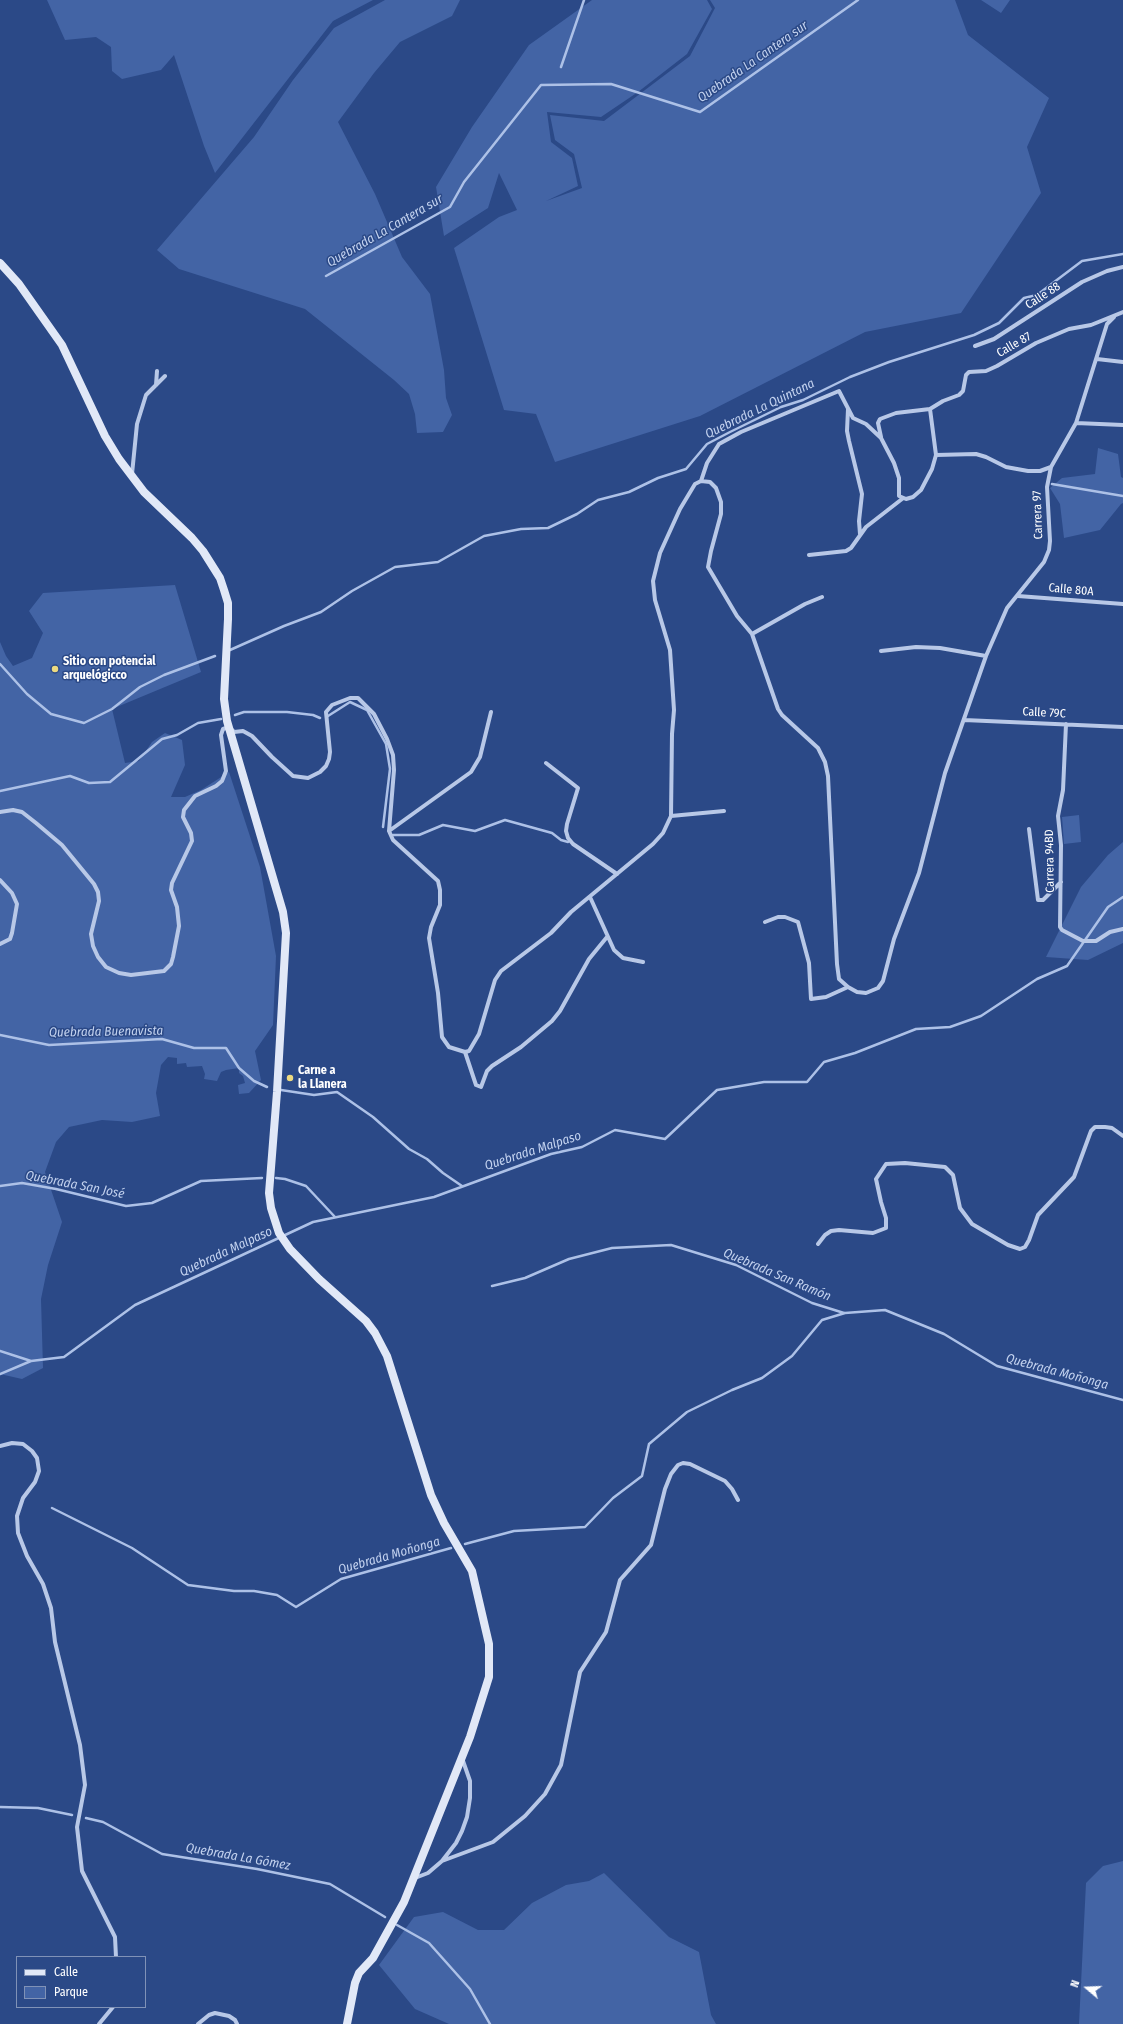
<!DOCTYPE html>
<meta charset="utf-8">
<style>
body{margin:0}
#map{position:relative;width:1123px;height:2024px;overflow:hidden;background:#2b4987;font-family:"Fira Sans Condensed",sans-serif}
canvas{display:block}
.legend{position:absolute;left:16px;top:1956px;width:130px;height:52px;box-sizing:border-box;background:#2b4987;border:1px solid #8092b7;margin:0;padding:5px 7px;list-style:none;font-size:12px;color:#fff}
.legend li{display:flex;align-items:center;gap:8px;height:20px}
.legend b{width:20px;border:1px solid #8092b7}
.north{position:absolute;left:1067px;top:1968px;width:40px;height:40px;-webkit-text-stroke:3px #2b4987;paint-order:stroke;rotate:289deg;font-size:11px;font-weight:700;line-height:16px;text-align:center;color:#fff}
.north::after{content:'';display:block;margin:auto;width:14px;height:18px;background:#fff;clip-path:polygon(50% 0,100% 100%,50% 72%,0 100%)}
</style>
<div id="map">
<canvas width="1123" height="2024"></canvas>
<ul class="legend">
<li><b style="height:5px;background:#e1e8f7"></b>Calle</li>
<li><b style="height:11px;background:#4364a5"></b>Parque</li>
</ul>
<div class="north">N</div>
</div>
<script>
const context = document.querySelector('canvas').getContext('2d');
context.lineJoin = 'round';
function paint(path, color) { context.fillStyle = color; context.fill(path, 'evenodd'); }
const shape = rows => new Path2D(rows.map(r => 'M' + r).join(''));
function stroke(path, color, width, dash) { context.strokeStyle = color; context.lineWidth = width; context.lineCap = dash ? 'butt' : 'round'; context.setLineDash(dash || []); context.stroke(path); }
function label(font, color, halo, rows, align = 'center') {
  context.font = font + ' "Fira Sans Condensed",sans-serif'; context.lineWidth = 3; context.setLineDash([]); context.textBaseline = 'middle'; context.strokeStyle = halo; context.fillStyle = color; for (const [text, x, y, turn = 0] of rows) {
    context.save(); context.translate(x, y); context.rotate((+turn || 0) * Math.PI / 180); context.textAlign = isNaN(turn) ? turn : align; if (halo) context.strokeText(text, 0, 0); context.fillText(text, 0, 0); context.restore();
  }
}
const green = shape([
 [47,0,373,0,333,21,215,173,204,146,174,55,161,70,122,79,112,71,111,47,96,37,65,40],
 [385,0,460,0,452,16,400,42,374,73,338,122,375,194,402,257,430,294,444,370,446,398,452,415,443,432,417,433,415,414,409,394,394,380,305,309,179,269,157,250,254,137,293,80,334,28],
 [592,0,707,0,712,9,687,54,638,92,601,117,547,112,551,142,572,158,578,186,546,201,582,188,574,154,555,140,550,115,604,121,690,56,715,8,710,0,955,0,968,35,1049,98,1027,147,1041,193,961,313,865,332,700,416,555,462,536,414,504,410,454,248,499,217,517,210,499,173,488,208,444,236,436,187,472,127,529,45],
 [981,0,1010,0,1001,13],
 [1098,448,1118,454,1121,477,1123,478,1123,503,1121,504,1100,530,1064,538,1060,504,1050,488,1062,478,1095,474],
 [175,585,201,672,112,709,125,763,139,761,152,742,165,733,182,740,185,765,171,797,185,797,201,790,229,772,260,867,276,956,273,1025,255,1051,261,1080,249,1093,239,1094,238,1085,245,1083,243,1076,239,1073,239,1068,226,1070,221,1072,217,1081,204,1079,205,1074,202,1066,187,1067,186,1063,177,1064,177,1058,168,1057,161,1065,156,1093,160,1116,132,1122,102,1120,69,1127,56,1142,45,1172,62,1222,48,1265,41,1299,43,1368,22,1379,0,1374,0,642,6,656,13,666,32,658,43,633,29,611,43,593],
 [1079,815,1081,842,1064,844,1062,817],
 [1123,842,1123,943,1088,960,1046,957,1081,887,1108,855],
 [1123,1861,1123,2024,1079,2024,1086,1883,1103,1866],
 [604,1873,669,1937,699,1952,711,2015,716,2024,449,2024,415,2009,379,1965,414,1917,443,1912,478,1930,504,1930,532,1903,566,1885,589,1881]
]);
const stream = shape([
 [561,67,584,0],
 [326,276,450,207,464,182,541,85,611,84,700,112,858,0],
 [1052,484,1123,496],
 [230,650,284,626,321,612,352,591,395,567,438,562,484,536,521,529,548,528,577,514,598,500,629,492,658,478,686,469,707,444,730,432,781,407,803,400,850,377,889,362,974,335,999,323,1024,298,1037,295,1082,261,1123,254],
 [0,664,27,694,51,714,84,723,112,709,140,687,164,675,215,656],
 [235,715,244,712,287,712,313,715,320,718],
 [328,716,350,702,367,710,386,744,390,769,383,827],
 [0,791,70,776,89,783,110,782,162,739,177,735,198,723,221,719],
 [393,835,419,835,443,825,475,831,505,820,552,833,561,840,568,842],
 [0,1035,49,1045,162,1039,194,1048,226,1048,239,1068,254,1081,267,1087],
 [281,1090,314,1095,337,1092,373,1117,409,1149,427,1159,443,1173,462,1186],
 [276,1178,285,1179,306,1186,335,1217],
 [0,1186,22,1183,56,1189,126,1206,152,1203,201,1181,262,1178],
 [492,1286,525,1278,569,1259,612,1248,671,1245,736,1265,812,1303,844,1313],
 [0,1351,31,1361,64,1357,135,1305,313,1222,434,1197,551,1154,582,1147,615,1130,665,1139,717,1090,764,1082,807,1082,824,1062,855,1053,916,1029,950,1027,981,1016,1037,979,1067,966,1108,907,1123,897],
 [0,1374,31,1361],
 [52,1508,132,1548,188,1585,234,1591,254,1591,277,1595,296,1607,341,1579,451,1548],
 [465,1544,514,1531,585,1527,613,1498,642,1476,649,1444,687,1412,732,1390,762,1378,792,1356,822,1320,845,1313,885,1310,944,1334,997,1366,1123,1400],
 [0,1807,38,1808,72,1815],
 [86,1818,103,1822,162,1854,257,1869,330,1884,385,1917],
 [397,1925,429,1943,470,1989,490,2024]
]);
const street = shape([
 [975,346,994,339,1082,282,1107,271,1123,267],
 [1097,359,1123,362],
 [156,385,157,371],
 [848,409,847,431,849,441,862,494,859,521,860,534],
 [1076,423,1123,425],
 [881,437,878,423,880,419,896,413,930,409,943,401,959,395,963,391,966,375,969,372,986,371,997,366,1036,343,1069,329,1091,325,1123,312],
 [936,455,976,454,986,457,1006,467,1028,471,1040,471,1051,467],
 [132,474,137,424,146,395,165,376],
 [701,481,707,463,719,444,741,432,839,391,853,418,866,424,881,438,894,463,899,478,899,496,906,499,913,497,921,490,932,469,936,455,930,409],
 [809,555,846,551,851,548,866,527,902,499],
 [1018,596,1123,604],
 [752,634,805,604,822,597],
 [881,651,916,647,940,648,986,656],
 [964,720,1123,727],
 [1066,724,1063,790,1058,816,1061,845,1060,927,1062,930,1083,941,1096,941,1110,932,1123,929],
 [546,763,578,788,567,824,566,831,568,838,573,844,617,874],
 [0,812,13,810,22,812,36,823,62,845,94,884,98,892,99,901,91,934,93,946,98,957,106,967,119,973,131,975,164,971,171,964,173,957,179,926,177,907,171,890,172,883,192,841,191,833,183,817,184,810,195,796,216,786,222,781,226,771,221,735,223,729,229,727,234,732,243,731,252,736,272,757,293,776,308,778,320,772,326,766,329,759,330,752,326,712,332,705,350,698,358,698,374,714,387,739,393,755,394,770,389,831,393,840,438,881,440,890,440,905,431,927,429,938,438,993,442,1037,449,1047,465,1052,469,1051,479,1034,495,980,501,971,551,933,571,912,653,844,663,833,671,816,672,734,674,710,670,650,655,600,653,581,660,553,680,509,695,484,701,481,710,482,716,488,721,502,721,514,711,551,708,567,737,616,752,634,778,709,782,715,818,748,825,762,828,776,837,964,839,979,848,987,857,992,866,993,878,988,883,981,894,939,919,873,945,773,986,656,1007,608,1044,562,1049,550,1050,541,1047,487,1051,467,1076,423,1107,324,1114,317],
 [671,816,724,811],
 [1029,829,1038,900,1043,900,1061,882],
 [389,831,471,772,480,757,491,712],
 [0,880,12,893,17,904,12,933,10,939,0,944],
 [590,897,614,950,623,958,643,962],
 [765,922,778,917,785,917,798,922,809,963,811,999,826,997,848,987],
 [465,1052,476,1085,481,1087,487,1071,492,1066,521,1047,552,1021,560,1011,589,959,607,937],
 [818,1244,825,1235,831,1231,839,1230,873,1233,886,1228,886,1218,881,1202,876,1179,886,1164,905,1163,945,1167,953,1175,960,1208,972,1224,1008,1245,1020,1249,1025,1247,1029,1240,1038,1215,1074,1177,1091,1131,1095,1127,1105,1127,1112,1128,1123,1136],
 [0,1446,12,1443,23,1444,32,1451,37,1458,39,1471,35,1482,23,1498,17,1516,18,1533,27,1556,43,1584,51,1608,55,1642,80,1745,85,1785,77,1827,82,1871,115,1937,116,1957],
 [442,1861,493,1842,525,1816,545,1794,561,1765,580,1672,606,1632,620,1580,651,1545,665,1489,671,1474,678,1465,683,1463,690,1464,725,1481,732,1489,738,1500],
 [415,1878,428,1873,442,1861,456,1843,462,1831,467,1817,470,1798,470,1781,462,1758],
 [99,2024,113,2007],
 [198,2024,209,2015,215,2013,229,2016,235,2020,237,2024]
]);
const secondary = shape([
 [0,263,19,284,62,345,105,436,119,459,144,492,192,538,203,551,220,578,224,590,228,603,228,619,224,699,227,721,283,912,286,933,277,1092,269,1193,271,1208,279,1233,290,1249,319,1279,366,1321,375,1333,387,1356,431,1495,444,1523,472,1571,489,1644,489,1677,470,1737,404,1902,373,1958,359,1973,355,1983,347,2024]
]);
const markers = [
 [55,669,4,"#edda80"],
 [290,1078,4,"#edda80"]
];
const streetNames = [
 ["Calle 88",1043,296,-33],
 ["Calle 87",1014,345,-30],
 ["Carrera 97",1038,515,-92],
 ["Calle 80A",1071,590,5],
 ["Calle 79C",1044,713,3],
 ["Carrera 94BD",1050,861,-91]
];
const poiNames = [
 ["Sitio con potencial",63,662],
 ["arquelógicco",63,676],
 ["Carne a",298,1071],
 ["la Llanera",298,1085]
];
const waterNames = [
 ["Quebrada La Cantera sur",753,62,-35],
 ["Quebrada La Cantera sur",385,231,-30],
 ["Quebrada La Quintana",760,409,-26],
 ["Quebrada Buenavista",106,1032,-1],
 ["Quebrada Malpaso",533,1151,-18],
 ["Quebrada San José",75,1185,11],
 ["Quebrada Malpaso",226,1252,-25],
 ["Quebrada San Ramón",777,1275,23],
 ["Quebrada Moñonga",1057,1372,15],
 ["Quebrada Moñonga",389,1556,-16],
 ["Quebrada La Gómez",238,1857,10]
];
paint(green, '#4364a5');
stroke(stream, '#adc1e7', 2.5);
stroke(street, '#b8c8e7', 4);
stroke(secondary, '#e1e8f7', 8);
for (const [x, y, r, color] of markers) { const dot = new Path2D(); dot.arc(x, y, r, 0, 2 * Math.PI); context.fillStyle = color; context.fill(dot); stroke(dot, '#2b4987', 1.5); }
label('12px', '#fff', '#2b4987', streetNames);
label('bold 12px', '#fff', '#2b4987', poiNames, 'left');
label('italic 13px', '#c3d2ef', '#2b4987', waterNames);
</script>
